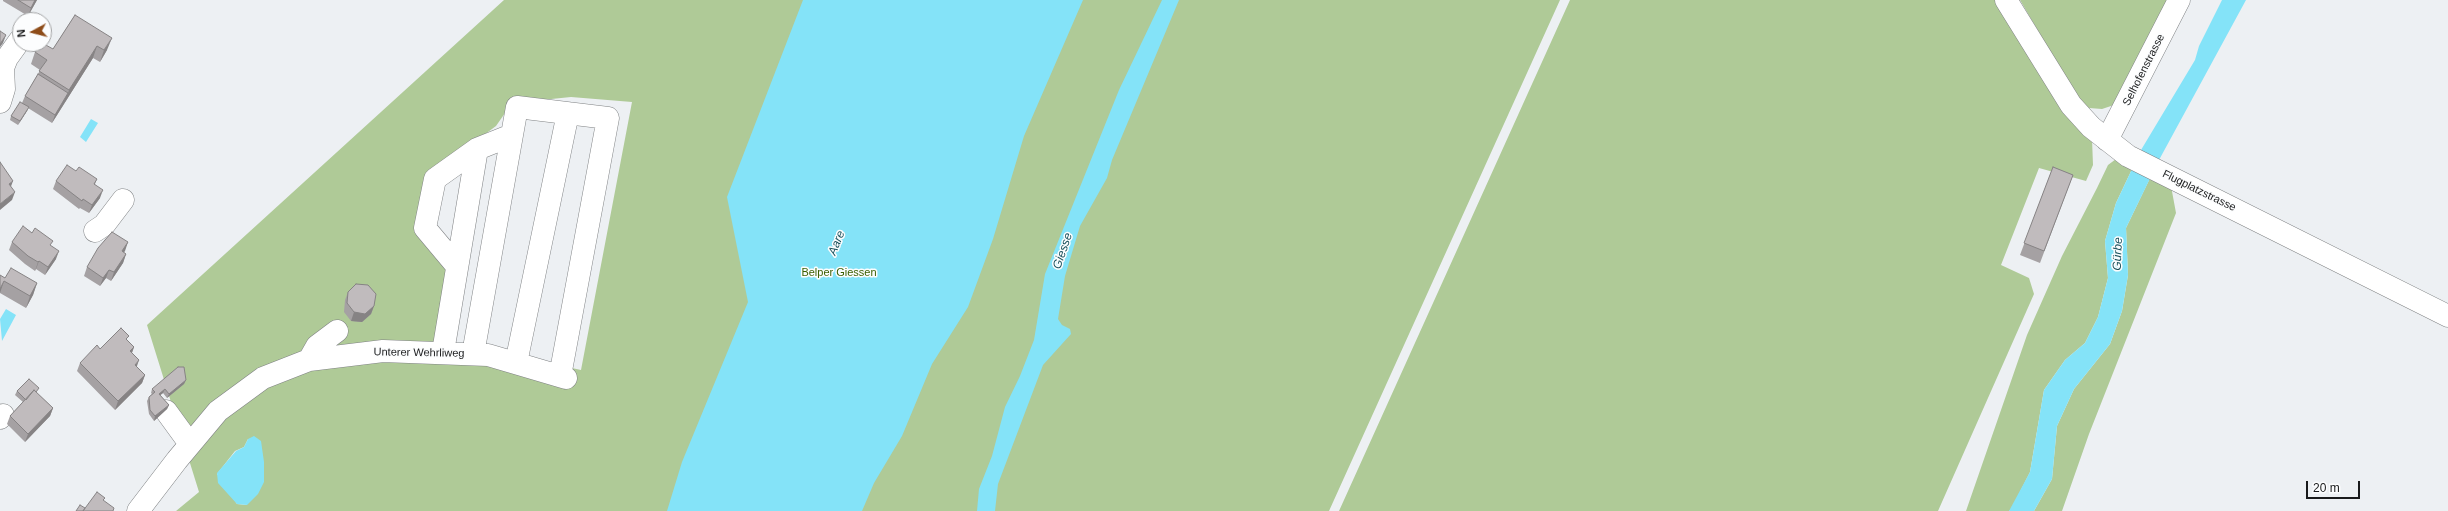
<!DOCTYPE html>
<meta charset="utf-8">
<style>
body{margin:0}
#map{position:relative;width:2448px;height:511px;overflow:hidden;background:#edf0f3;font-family:Arial,sans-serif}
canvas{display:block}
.north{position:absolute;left:12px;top:12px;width:40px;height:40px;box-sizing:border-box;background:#fcfdfe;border:1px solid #a1a2a3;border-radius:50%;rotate:263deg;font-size:11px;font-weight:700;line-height:16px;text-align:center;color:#191a1b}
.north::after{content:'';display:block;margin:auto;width:14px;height:18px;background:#8e4c19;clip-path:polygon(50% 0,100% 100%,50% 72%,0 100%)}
.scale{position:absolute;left:2306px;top:481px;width:54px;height:18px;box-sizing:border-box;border:2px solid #191a1b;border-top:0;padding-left:5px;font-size:12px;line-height:14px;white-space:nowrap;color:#191a1b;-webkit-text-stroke:3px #fcfdfe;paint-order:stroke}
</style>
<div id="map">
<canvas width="2448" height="511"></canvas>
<div class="north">N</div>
<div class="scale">20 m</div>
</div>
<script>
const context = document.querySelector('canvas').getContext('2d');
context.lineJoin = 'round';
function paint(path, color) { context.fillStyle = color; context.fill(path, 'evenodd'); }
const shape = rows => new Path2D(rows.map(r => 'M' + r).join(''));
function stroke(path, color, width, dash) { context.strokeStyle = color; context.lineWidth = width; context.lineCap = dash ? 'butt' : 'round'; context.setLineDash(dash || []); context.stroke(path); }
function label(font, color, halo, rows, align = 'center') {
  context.font = font + ' Arial,sans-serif'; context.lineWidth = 3; context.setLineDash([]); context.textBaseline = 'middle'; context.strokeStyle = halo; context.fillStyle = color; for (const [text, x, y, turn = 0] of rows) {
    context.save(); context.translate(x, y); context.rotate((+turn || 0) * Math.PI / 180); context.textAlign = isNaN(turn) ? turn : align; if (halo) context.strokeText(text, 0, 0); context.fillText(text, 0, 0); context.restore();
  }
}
const green = shape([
 [504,0,1560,0,1329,511,176,511,199,492,147,325],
 [571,97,632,102,581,370,494,351,440,345,451,272,419,238,430,175,496,126,512,103],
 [248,439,247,505,237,504,217,474,235,451,244,447],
 [1570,0,1998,0,2092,139,2093,165,2086,181,2039,168,2001,265,2029,278,2034,294,1938,511,1339,511],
 [2020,0,2173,0,2117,104,2102,109,2089,108,2079,101],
 [2116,159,2133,167,2116,203,2105,241,2108,278,2098,317,2085,343,2065,360,2044,390,2030,472,2012,508,2009,511,1966,511,2027,335,2062,256,2097,188,2108,165],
 [2151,176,2171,186,2176,213,2089,434,2062,511,2034,511,2052,479,2057,426,2074,389,2110,344,2122,311,2128,275,2126,228]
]);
const water = shape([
 [803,0,1083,0,1024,136,993,239,968,307,932,364,902,436,874,483,862,511,667,511,682,462,748,302,727,197],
 [1162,0,1179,0,1112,160,1107,178,1080,226,1065,276,1058,319,1062,325,1070,329,1071,334,1043,365,998,484,995,511,977,511,979,489,992,456,1005,407,1020,376,1034,340,1045,274,1119,90],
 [2222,0,2246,0,2159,160,2126,228,2128,275,2122,311,2110,344,2074,389,2057,426,2052,479,2034,511,2009,511,2030,472,2044,390,2065,360,2085,343,2098,317,2108,278,2105,241,2116,203,2141,150,2195,60,2199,46],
 [91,119,98,123,86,142,80,137],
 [6,309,16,315,2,341,0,319],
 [254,436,261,441,264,462,264,482,258,494,247,505,237,504,218,483,217,473,236,451,244,447,248,439]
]);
const minor = shape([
 [2006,0,2071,105,2091,127,2128,156,2448,316],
 [0,102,4,89,3,68,7,58,20,40],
 [2107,140,2179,0],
 [95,231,104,225,123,200],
 [456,265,425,228,435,179,477,149,512,135,517,107,608,118,560,376],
 [443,352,477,149],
 [473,354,512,135],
 [309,360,317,346,337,331],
 [516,363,568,113],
 [166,411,190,444],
 [0,418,3,415],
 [138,511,177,460,218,411,263,378,309,360,383,351,488,355,566,378]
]);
const wall = shape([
 [3,0,37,0,28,16,3,1],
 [75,15,107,50,100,62,93,58,52,123,28,108,27,111,18,125,10,120,11,116,22,103,25,96,38,74,40,70,31,64,35,52,53,49],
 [2053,167,2073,175,2040,263,2020,255],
 [76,171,97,179,95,184,100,198,89,213,80,208,79,209,53,189,56,181],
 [12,242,51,246,56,259,45,275,36,269,35,271,25,264,9,250],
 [128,242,123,252,126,254,123,263,111,281,106,278,100,286,84,276,87,267],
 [0,275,5,278,37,283,33,295,26,308,0,293],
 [348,292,374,306,371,314,362,322,351,321,344,312,345,300],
 [127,340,134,347,132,353,137,367,145,375,142,383,115,410,77,371,80,363,100,349],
 [186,380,184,384,167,398,163,393,160,395,169,405,167,409,154,421,149,414,147,401,149,397,152,394,151,393,152,389],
 [17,391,37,392,37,393,53,408,50,416,25,442,7,424,10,416,23,402,15,395]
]);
const shadedWall = shape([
 [35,0,37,0,28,16,31,8],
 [6,35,3,43,0,47,0,44],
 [112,38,107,50,100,62,104,50],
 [97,46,93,58,52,123,55,115,68,93,69,90],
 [29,107,27,111,18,125,20,121],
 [13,181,10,189,9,184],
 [103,190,100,198,89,213,92,205],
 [15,192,12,200,0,210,0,204],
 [128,242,125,251,119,260,122,251],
 [59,251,56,259,45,275,48,267],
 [126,254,123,263,111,281,114,272],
 [39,261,36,269,35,271,38,262],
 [109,270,106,278,100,286,103,278],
 [4,281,0,293,0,289],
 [37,283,33,295,26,308,30,296],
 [374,306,371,314,362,322,351,321,354,312],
 [134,347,131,355,130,351],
 [139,360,136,369,135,365],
 [145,375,142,383,115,410,118,401],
 [186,380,184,384,167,398,169,394],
 [165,389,163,393,157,398,159,394],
 [169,405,167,409,154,421,155,416],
 [53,408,50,416,25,442,28,434]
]);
const building = shape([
 [18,0,35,0,31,8,18,0],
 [75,15,112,38,104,50,97,46,69,90,39,71,47,60,35,52,40,44,44,44,53,49,75,15],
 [0,31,6,35,0,44,0,31],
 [38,74,68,93,55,115,25,96,38,74],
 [20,102,29,107,20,121,11,116,20,102],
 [0,162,13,181,9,184,15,192,0,204,0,162],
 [67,165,76,171,79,167,97,179,94,184,103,190,92,205,83,199,82,201,56,181,67,165],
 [2053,167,2073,175,2044,251,2024,243,2053,167],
 [23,226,32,233,35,228,53,241,50,245,59,251,48,267,39,261,38,262,28,256,12,242,23,226],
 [112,232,128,242,122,251,126,254,114,272,109,270,103,278,87,267,98,248,112,232],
 [11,268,37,283,30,296,4,281,0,289,0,275,5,278,11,268],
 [356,284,368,285,376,294,374,306,365,314,354,312,347,303,348,292,356,284],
 [121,328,129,336,126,339,134,347,130,351,139,360,135,365,145,375,118,401,80,363,97,345,100,349,121,328],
 [178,367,184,367,186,380,169,394,165,389,159,394,169,405,155,416,150,410,149,397,155,392,152,389,178,367],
 [29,379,39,388,36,392,34,390,26,400,17,391,29,379],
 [34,390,53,408,28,434,10,416,34,390],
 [97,492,105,498,103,500,114,508,113,511,83,511,97,492],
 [80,505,85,508,83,511,76,511,80,505]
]);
const streetNames = [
 ["Selhofenstrasse",2144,70,-63],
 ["Flugplatzstrasse",2199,191,26],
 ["Unterer Wehrliweg",419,353,1]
];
const parkNames = [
 ["Belper Giessen",839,273]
];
const waterNames = [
 ["Aare",837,243,-68],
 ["Giesse",1063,251,-71],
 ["Gürbe",2118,254,-88]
];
paint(green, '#afca97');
paint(water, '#84e3f8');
stroke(minor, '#808385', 23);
stroke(minor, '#fff', 22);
paint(wall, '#a5a1a3');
paint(shadedWall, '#868384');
paint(building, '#c0bbbd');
stroke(building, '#868384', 1);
label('11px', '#191a1b', '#fcfdfe', streetNames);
label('11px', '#3a5e00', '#fcfdfe', parkNames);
label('italic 12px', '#1a515c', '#fcfdfe', waterNames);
</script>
